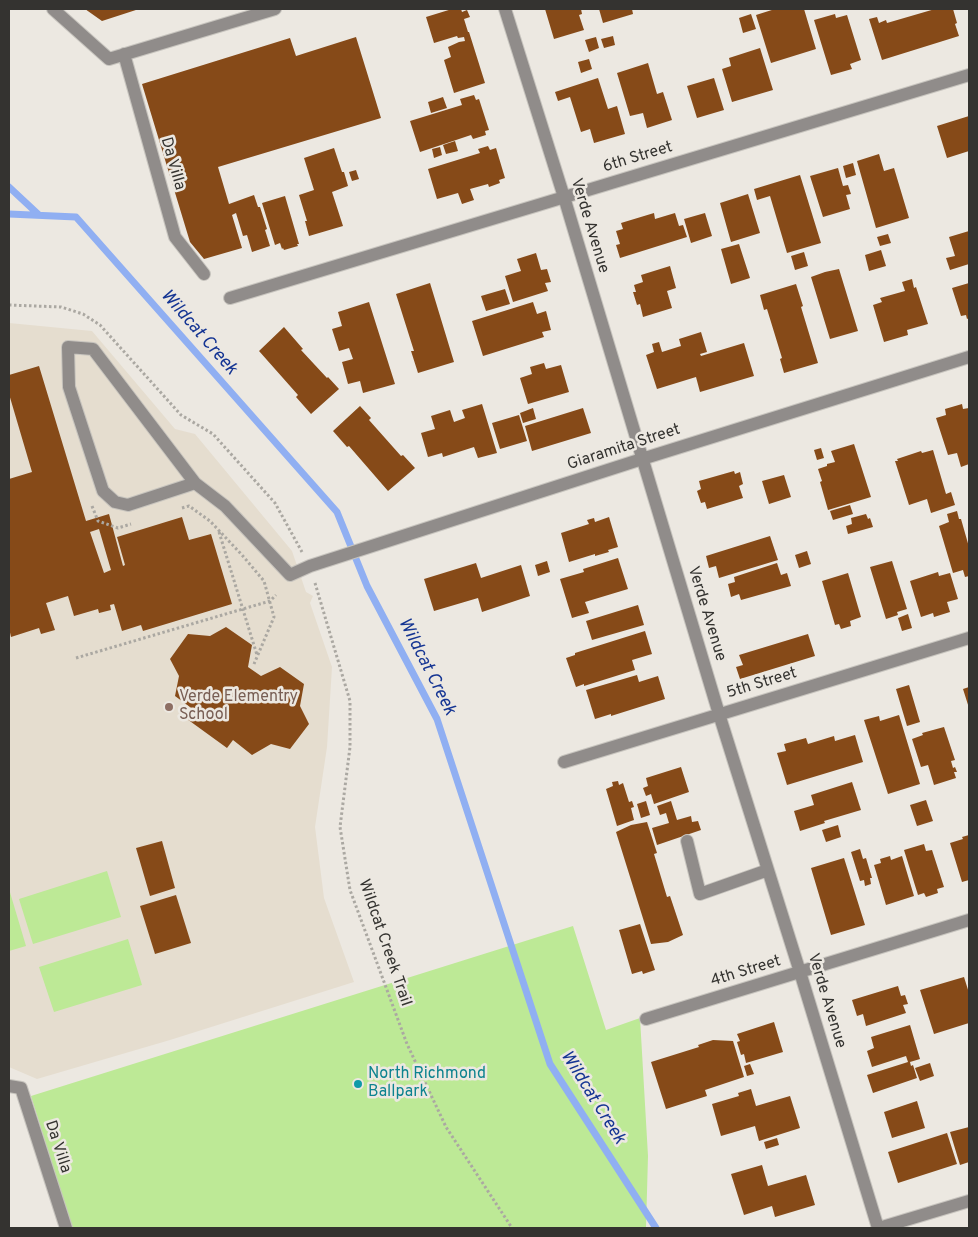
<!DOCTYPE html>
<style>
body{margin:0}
#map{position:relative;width:978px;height:1237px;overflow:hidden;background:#ece8e1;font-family:Overpass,sans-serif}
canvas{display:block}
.frame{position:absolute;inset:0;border:10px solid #343330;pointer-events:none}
</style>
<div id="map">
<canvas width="978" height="1237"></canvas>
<div class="frame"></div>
</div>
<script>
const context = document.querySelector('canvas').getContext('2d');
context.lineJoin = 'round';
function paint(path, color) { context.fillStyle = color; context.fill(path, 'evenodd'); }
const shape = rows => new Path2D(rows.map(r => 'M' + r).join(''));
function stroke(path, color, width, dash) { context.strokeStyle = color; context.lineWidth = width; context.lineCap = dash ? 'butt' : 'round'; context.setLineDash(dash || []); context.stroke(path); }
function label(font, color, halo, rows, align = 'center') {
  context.font = font + ' Overpass,sans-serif'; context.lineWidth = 5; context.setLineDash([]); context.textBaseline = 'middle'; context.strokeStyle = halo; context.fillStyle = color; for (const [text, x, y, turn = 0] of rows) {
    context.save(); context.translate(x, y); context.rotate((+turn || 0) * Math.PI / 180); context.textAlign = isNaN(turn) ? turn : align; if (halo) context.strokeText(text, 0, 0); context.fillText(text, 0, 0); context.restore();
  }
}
const built = shape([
 [9,323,92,331,175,429,195,434,292,551,306,592,313,596,310,603,332,667,327,747,315,827,324,898,354,982,170,1040,37,1079,9,1067]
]);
const green = shape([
 [107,871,121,917,33,944,19,899],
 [9,889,26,946,9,951],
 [573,926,606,1030,640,1018,648,1156,646,1228,72,1228,31,1096],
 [128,939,142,985,54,1012,39,967]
]);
const stream = shape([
 [9,187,39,215],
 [9,214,76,217,337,512,367,586,437,719,550,1064,656,1228]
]);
const building = shape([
 [85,9,139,9,102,21],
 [452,9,461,9,462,12,467,10,470,17,464,19,468,32,469,32,485,83,454,93,444,60,451,57,448,47,459,42,465,41,464,37,458,38,457,36,434,43,426,17],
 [545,9,581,9,582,14,579,15,584,30,554,39],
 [599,9,632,9,633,14,603,23],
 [775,9,804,9,816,49,771,63,756,15],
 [935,9,953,9,957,23,955,24,959,36,882,60,869,19,877,17,879,23,886,20,887,23],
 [751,14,756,29,743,33,739,18],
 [835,14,836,18,847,15,861,60,850,64,852,69,831,75,814,20],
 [613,36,615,45,604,48,601,39],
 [356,37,381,118,218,167,229,204,254,195,258,207,260,207,267,229,265,230,270,246,252,252,247,235,243,236,236,213,232,215,242,248,204,259,190,242,142,84,290,38,296,56],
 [596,37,599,48,589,52,585,40],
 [760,48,773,90,732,102,722,69,731,66,729,58],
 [589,59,592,69,581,73,578,62],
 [648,63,657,94,663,92,672,120,647,128,643,113,630,116,617,73],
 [598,78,608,109,617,106,625,134,594,143,590,129,581,132,570,97,558,101,555,92],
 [714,78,724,110,697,118,687,86],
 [474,95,476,100,479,99,489,130,485,131,486,135,473,139,471,135,420,152,410,121,462,105,460,99],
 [443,97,447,108,431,113,428,102],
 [969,116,969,151,947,158,937,126],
 [455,141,458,151,446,154,443,145],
 [488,146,490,150,496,148,505,178,499,180,500,183,489,187,488,184,470,189,474,200,462,204,458,193,437,199,428,169,480,153,478,149],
 [440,147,442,155,434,158,432,149],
 [334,148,342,172,344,172,348,186,332,192,343,226,309,236,305,221,307,221,299,195,314,190,304,158],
 [879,154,884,171,894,168,909,218,876,228,857,161],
 [853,163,856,175,846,178,843,166],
 [838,168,843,186,848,185,851,194,846,195,850,209,823,217,810,176],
 [356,170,359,179,352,181,349,172],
 [800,175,821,243,787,253,770,196,757,200,754,189],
 [748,194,760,233,731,242,720,203],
 [285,196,299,244,297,244,298,246,284,250,283,248,282,249,280,243,275,245,262,203],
 [654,213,655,219,675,213,679,226,683,225,687,237,620,258,616,245,620,244,616,231,623,229,621,223],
 [705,213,712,236,691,243,684,219],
 [969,231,969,264,950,270,946,258,955,256,949,237],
 [888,234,891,243,880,246,877,237],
 [739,244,750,278,731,284,721,249],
 [881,250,886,266,869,271,865,255],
 [804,252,808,266,795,270,791,256],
 [536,253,541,270,547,269,551,282,545,283,548,291,513,302,505,276,521,271,517,259],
 [670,266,676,288,667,291,672,308,643,317,640,304,637,305,633,292,636,292,634,285,643,282,641,275],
 [839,269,858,331,830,339,811,277,825,272],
 [912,279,914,288,916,287,928,324,907,330,908,335,884,342,873,305,882,302,880,298,905,291,902,282],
 [430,283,454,362,418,373,411,351,414,351,396,294],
 [969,283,969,318,967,319,966,315,961,316,952,288],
 [796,284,803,306,801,307,818,363,784,373,780,359,782,358,767,309,764,310,760,295],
 [505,289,510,304,486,311,481,296],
 [369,302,395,384,363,393,360,381,348,384,342,362,353,359,349,348,339,351,332,329,342,326,338,312],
 [533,302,537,314,546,311,551,330,542,332,544,337,483,356,472,321],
 [284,327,303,349,301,350,327,378,328,377,339,389,311,414,296,397,298,395,259,351],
 [701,332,707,352,700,354,701,356,744,343,754,376,700,392,696,377,657,389,646,355,654,352,652,344,659,342,662,352,681,346,679,339],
 [544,363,546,369,561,365,569,392,528,404,520,378,532,374,530,367],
 [39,366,86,521,109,514,123,566,125,565,117,537,182,517,189,540,211,534,232,604,143,631,141,625,122,631,114,604,110,605,111,610,99,613,98,609,74,616,68,596,46,603,55,630,41,634,39,628,11,637,9,628,9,479,32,472,9,394,9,375],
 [99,529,111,570,104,573,90,532],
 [482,404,497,453,478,458,474,447,443,457,442,453,428,457,421,433,435,429,431,416,450,410,454,422,465,418,462,410],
 [962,404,963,409,969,408,969,464,961,467,957,453,948,455,936,418,946,415,945,409],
 [360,406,371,418,369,420,401,456,403,455,415,468,388,491,349,446,347,447,333,431],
 [533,408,536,419,523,423,520,413],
 [583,408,591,433,532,451,525,426],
 [519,415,527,441,500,449,492,423],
 [854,444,871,497,828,510,820,482,822,481,818,469,827,466,827,464,835,462,831,451],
 [821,448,824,458,817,460,814,450],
 [933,450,946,494,951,492,955,505,931,513,927,499,909,505,895,461,898,461,897,459,921,451,922,453],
 [734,471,735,474,740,472,743,484,739,486,743,498,707,509,705,502,701,503,697,491,701,489,699,481],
 [784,475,791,497,769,504,762,481],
 [850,505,853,514,833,520,830,511],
 [957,511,959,519,961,519,969,547,969,576,965,577,963,570,953,573,939,526,949,522,947,514],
 [866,514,868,519,870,518,873,527,848,534,846,526,852,524,851,518],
 [609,517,618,547,608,550,609,552,595,556,595,554,569,562,561,533,589,524,587,520,594,518,595,522],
 [770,536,778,560,719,578,716,566,709,568,706,556],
 [807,551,811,564,799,568,795,555],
 [618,558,628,589,585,602,589,613,572,618,560,579,584,572,583,569],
 [547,561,550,572,538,576,535,565],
 [892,561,907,609,897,612,898,615,886,619,870,567],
 [476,563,481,578,521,565,530,596,482,612,478,598,434,611,424,579],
 [777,563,781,575,787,573,791,586,741,600,739,594,731,597,728,584,735,582,734,577],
 [938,572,939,576,950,573,958,599,947,602,950,612,934,617,933,613,921,617,910,581],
 [848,573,861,617,850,621,851,626,841,629,839,624,835,625,822,581],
 [638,605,644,625,592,640,586,621],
 [908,614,912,628,902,631,898,618],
 [226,627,252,645,248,667,261,676,280,667,304,684,300,706,309,724,290,749,271,744,252,755,233,740,227,748,187,719,194,710,175,696,179,676,170,659,188,634,210,636],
 [645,631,652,654,632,660,635,670,584,686,584,684,576,687,566,658,575,655,575,653],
 [808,634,815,656,740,679,736,667,743,665,739,655],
 [637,675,639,682,658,676,665,699,611,716,611,714,595,719,586,690],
 [909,685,920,722,907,726,896,689],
 [969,687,969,708,963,689],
 [899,715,920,784,888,794,864,720,879,716,880,721],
 [944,727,955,760,951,761,953,768,955,767,957,772,954,772,956,778,934,785,928,765,921,767,912,739,923,735,922,733],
 [855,735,863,762,787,785,777,753,786,751,784,744,806,738,808,744,834,736,835,741],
 [681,767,689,792,654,804,651,794,646,796,643,788,648,786,646,778],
 [618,781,619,785,623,783,629,802,632,801,634,807,631,808,634,820,617,826,606,789,613,786,612,782],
 [852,782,861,810,824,821,825,823,800,831,794,811,814,805,811,795],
 [926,800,933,821,917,826,910,805],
 [646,801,650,815,641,818,637,804],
 [671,801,677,820,691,816,692,822,698,821,701,830,657,845,652,828,669,823,666,813,660,815,657,806],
 [647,822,657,853,654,854,667,897,670,896,683,935,668,942,651,944,616,832,631,825],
 [838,825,841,837,826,842,822,830],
 [969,835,969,880,962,882,950,843,963,839,962,837],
 [162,841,175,888,150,896,136,848],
 [924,844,926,851,932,850,944,887,937,889,938,893,926,897,924,893,918,895,904,850],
 [860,849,863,859,866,858,872,878,870,878,871,884,865,886,864,880,860,881,851,852],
 [890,856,891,860,902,856,914,896,886,905,874,865,881,863,880,859],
 [844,858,865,925,831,935,811,868],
 [176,895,191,943,155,954,140,906],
 [640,924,655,970,643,974,642,971,632,974,619,930],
 [964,977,969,993,969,1023,934,1034,920,990],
 [898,986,901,996,905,995,908,1004,903,1005,906,1013,866,1026,863,1014,857,1016,852,1000],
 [774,1022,783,1052,746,1063,744,1054,741,1055,737,1042,740,1041,737,1034],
 [910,1025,920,1059,910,1062,911,1066,913,1065,917,1078,873,1093,867,1075,908,1062,906,1056,872,1067,867,1051,874,1048,871,1037],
 [713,1040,733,1041,744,1077,705,1090,707,1096,666,1109,651,1062,699,1047,698,1045],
 [930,1063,934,1076,920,1081,915,1068],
 [750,1064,754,1074,747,1076,744,1066],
 [751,1089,756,1106,790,1096,800,1128,759,1141,755,1126,721,1136,712,1104,739,1096,738,1093],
 [917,1101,925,1128,892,1138,884,1112],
 [969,1127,969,1162,960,1165,950,1132],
 [947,1133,957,1164,898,1183,888,1152],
 [777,1138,779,1145,766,1149,764,1142],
 [762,1165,768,1186,806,1175,815,1205,775,1217,772,1206,744,1215,731,1174]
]);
const path = shape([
 [9,305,61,307,83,314,100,325,181,415,213,434,275,503,302,552],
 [92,506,98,521,118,528,131,524],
 [182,508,189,506,210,521,242,555,264,581,274,617,254,664],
 [219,532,257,655],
 [315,583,350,701,350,747,340,827,350,890,407,1044,446,1127,512,1228],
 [76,658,270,601,276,595]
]);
const minor = shape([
 [53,9,109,59,275,9],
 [505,9,564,197,719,714,800,972,878,1228],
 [124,54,175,237,204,274],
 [230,298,969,75],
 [195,483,128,505,115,502,103,491,69,387,68,347,93,349,195,483,225,506,290,575,310,566,642,459,969,357],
 [564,762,969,638],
 [687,841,700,894,768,870],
 [646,1019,969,920],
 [9,1086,21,1088,66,1228],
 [879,1228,969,1201]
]);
const markers = [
 [169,707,5,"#8d6e63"],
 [358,1084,5,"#0f9aa8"]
];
const streetNames = [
 ["6th Street",638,158,-17],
 ["Da Villa",172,164,74],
 ["Verde Avenue",589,226,73],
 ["Giaramita Street",624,448,-18],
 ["Verde Avenue",706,614,73],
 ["5th Street",762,684,-17],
 ["Wildcat Creek Trail",384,943,71],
 ["4th Street",746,972,-17],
 ["Verde Avenue",826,1001,73],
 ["Da Villa",57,1147,72]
];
const educationNames = [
 ["Verde Elementry",179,698],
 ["School",179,716]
];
const cultureNames = [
 ["North Richmond",368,1075],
 ["Ballpark",368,1093]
];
const waterNames = [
 ["Wildcat Creek",198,333,49],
 ["Wildcat Creek",426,667,63],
 ["Wildcat Creek",592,1098,58]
];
paint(built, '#e5ddcf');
paint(green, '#bde996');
stroke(stream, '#90aff2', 7);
paint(building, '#864a18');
stroke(minor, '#c7c4be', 14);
stroke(path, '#aba8a2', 3, [2.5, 2.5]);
stroke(minor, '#908c8a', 12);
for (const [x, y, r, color] of markers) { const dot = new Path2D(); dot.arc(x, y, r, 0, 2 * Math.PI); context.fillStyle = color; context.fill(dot); stroke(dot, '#ece8e1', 2); }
label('16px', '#343330', '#ece8e1', streetNames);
label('16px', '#785e54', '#ece8e1', educationNames, 'left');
label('16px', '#0d838f', '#ece8e1', cultureNames, 'left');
label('italic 18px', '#153593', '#ece8e1', waterNames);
</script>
